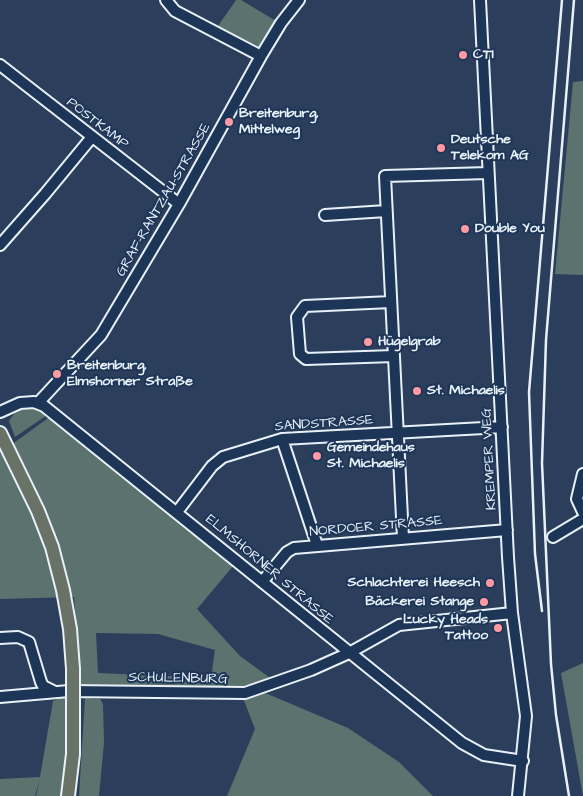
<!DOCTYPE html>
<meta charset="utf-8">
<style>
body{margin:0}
canvas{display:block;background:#2b3e5b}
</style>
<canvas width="583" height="796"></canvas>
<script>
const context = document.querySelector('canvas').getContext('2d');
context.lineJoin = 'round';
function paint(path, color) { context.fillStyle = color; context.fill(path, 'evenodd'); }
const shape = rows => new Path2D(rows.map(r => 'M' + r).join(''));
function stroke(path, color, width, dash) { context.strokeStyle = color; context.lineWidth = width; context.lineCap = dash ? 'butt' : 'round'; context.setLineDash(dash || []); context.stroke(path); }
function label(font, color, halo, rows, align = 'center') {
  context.font = font + ' "Architects Daughter",sans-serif'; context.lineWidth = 4; context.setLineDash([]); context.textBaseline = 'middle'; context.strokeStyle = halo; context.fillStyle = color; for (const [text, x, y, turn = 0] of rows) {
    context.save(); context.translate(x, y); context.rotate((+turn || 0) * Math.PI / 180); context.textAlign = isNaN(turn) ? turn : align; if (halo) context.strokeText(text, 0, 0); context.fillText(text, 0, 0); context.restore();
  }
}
const green = shape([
 [236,0,241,0,276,21,260,47,218,26],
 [583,81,583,275,555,274,573,82],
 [28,406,37,408,47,415,15,437,9,421,14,414],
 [51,416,117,473,234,565,197,609,240,656,273,680,248,688,81,687,74,597,0,599,0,445,4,450],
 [96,633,158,634,215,650,211,678,98,673],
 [583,663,583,796,561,673],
 [263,692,348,728,399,762,433,796,227,796,255,729,243,698],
 [65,696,67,699,67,770,63,796,36,796,40,778,35,796,0,796,0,779,40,777,53,701],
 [85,698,100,699,103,704,104,743,99,796,79,796]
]);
const minor = shape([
 [166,0,175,11,261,56],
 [480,0,508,557,512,613,526,716,518,796],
 [0,65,179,204],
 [325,215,386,211],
 [0,245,45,194,92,137],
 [391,302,305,306,297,317,300,354,306,359,394,356],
 [38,403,101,335,179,204,261,56,281,23,299,0],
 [0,412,20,403,34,402,44,406,462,743,484,755,523,761],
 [282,439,317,545],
 [583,474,577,499,583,512],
 [177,512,212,466,223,457,282,439,502,427],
 [553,537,583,519],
 [403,538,385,176,488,173],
 [262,582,287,552,294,548,507,530],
 [0,638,18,637,29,642,41,682,43,686,53,691],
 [0,697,69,691,245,693,311,670,349,653,399,625,512,613]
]);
const major = shape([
 [0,433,38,511,52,547,63,590,70,629,73,669],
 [68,796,73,754,73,710]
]);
const rail = shape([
 [542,611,535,554,529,392,562,0],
 [569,796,556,715,551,664,542,463,546,340,574,0]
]);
const majorBridge = shape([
 [73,669,73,710]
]);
const markers = [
 [463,55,5,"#ff9aa2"],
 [229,122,5,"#ff9aa2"],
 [441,148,5,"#ff9aa2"],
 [465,229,5,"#ff9aa2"],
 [368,342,5,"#ff9aa2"],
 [57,374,5,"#ff9aa2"],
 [417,391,5,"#ff9aa2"],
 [317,456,5,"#ff9aa2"],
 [490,583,5,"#ff9aa2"],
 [484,602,5,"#ff9aa2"],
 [498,628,5,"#ff9aa2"]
];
const poiNames = [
 ["CTI",473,55],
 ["Breitenburg,",239,114],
 ["Mittelweg",239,130],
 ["Deutsche",451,140],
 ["Telekom AG",451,156],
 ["Double You",475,229],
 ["Hügelgrab",378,342],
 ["Breitenburg,",67,366],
 ["Elmshorner Straße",67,382],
 ["St. Michaelis",427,391],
 ["Gemeindehaus",327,448],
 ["St. Michaelis",327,464],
 ["Schlachterei Heesch",480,583,"right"],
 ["Bäckerei Stange",474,602,"right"],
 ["Lucky Heads",488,620,"right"],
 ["Tattoo",488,636,"right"]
];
const streetNames = [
 ["POSTKAMP",97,124,38],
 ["GRAF-RANTZAU-STRASSE",164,200,-60],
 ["SANDSTRASSE",324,424,-4],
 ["KREMPER WEG",490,459,-93],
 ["NORDOER STRASSE",376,527,-5],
 ["ELMSHORNER STRASSE",269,570,40],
 ["SCHULENBURG",178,679,1]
];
paint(green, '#5b726e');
stroke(minor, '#e8f1f8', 14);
stroke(major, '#e8f1f8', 16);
stroke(minor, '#1d3557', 10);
stroke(major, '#687266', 12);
stroke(rail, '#e8f1f8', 2.5);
stroke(majorBridge, '#e8f1f8', 16, []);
stroke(majorBridge, '#687266', 12);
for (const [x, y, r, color] of markers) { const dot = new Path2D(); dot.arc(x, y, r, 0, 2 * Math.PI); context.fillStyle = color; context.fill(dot); stroke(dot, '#1d3557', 2); }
label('bold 14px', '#e8f1f8', '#1d3557', poiNames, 'left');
label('14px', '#e8f1f8', '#1d3557', streetNames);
</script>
